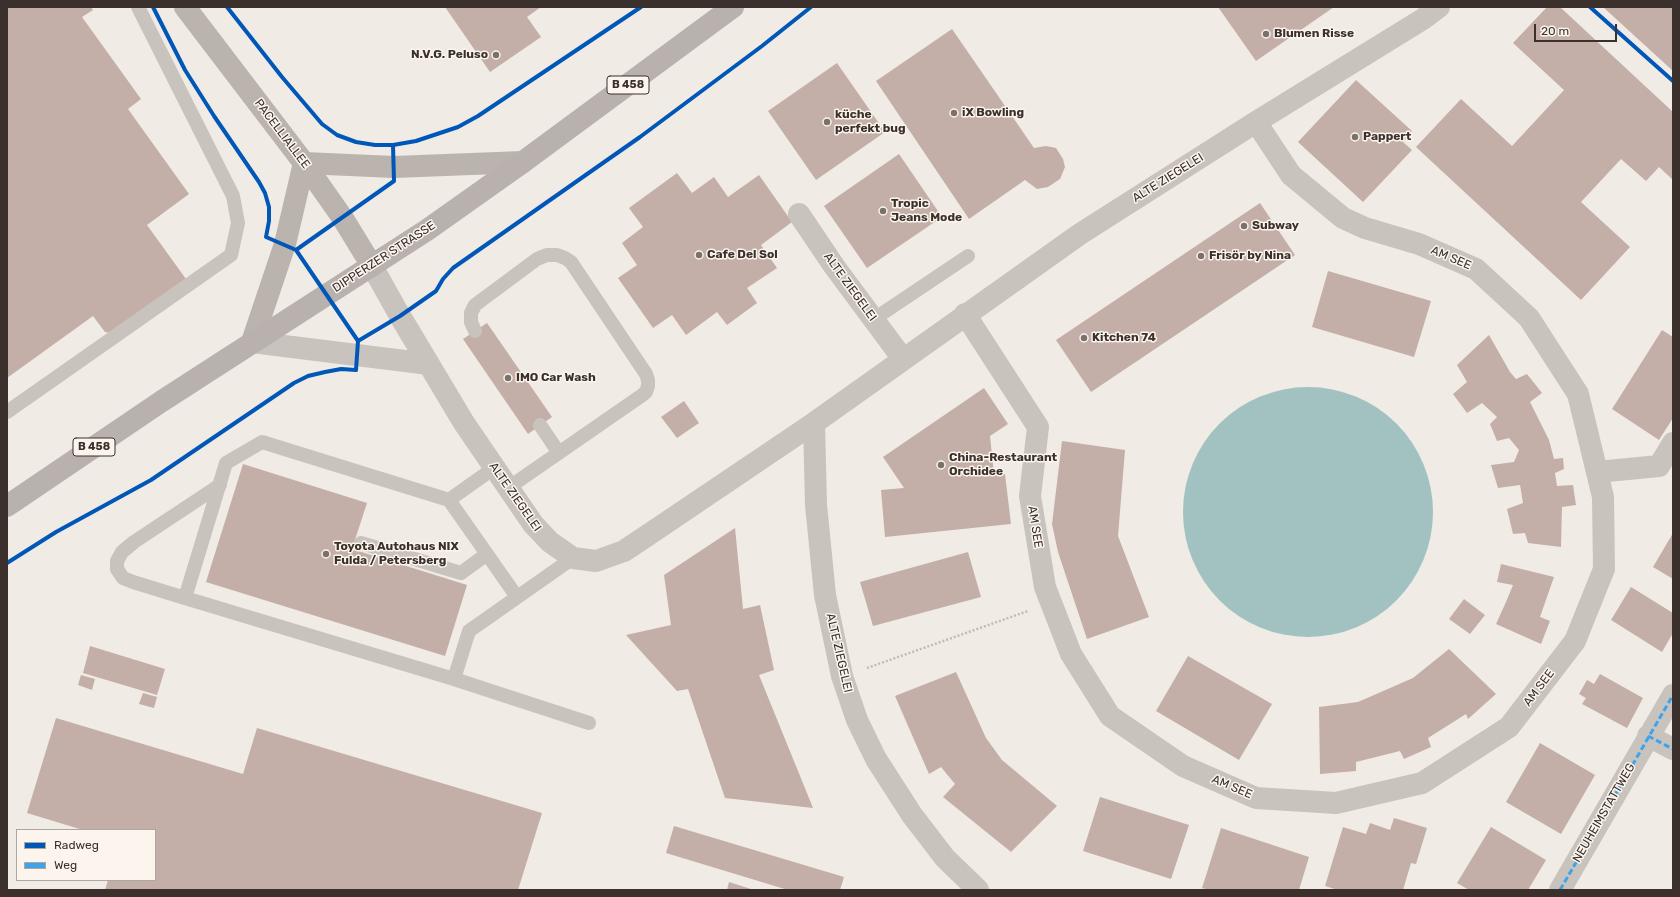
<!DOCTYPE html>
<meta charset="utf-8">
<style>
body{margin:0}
#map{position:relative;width:1680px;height:897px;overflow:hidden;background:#f0ebe5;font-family:Rubik,sans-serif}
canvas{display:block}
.frame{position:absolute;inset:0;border:8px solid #3b302b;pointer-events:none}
.legend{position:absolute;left:16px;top:829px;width:140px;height:52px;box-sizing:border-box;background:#fbf5ee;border:1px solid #aea6a0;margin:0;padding:5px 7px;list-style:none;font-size:12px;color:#3b302b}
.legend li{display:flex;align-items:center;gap:8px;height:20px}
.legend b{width:20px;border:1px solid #aea6a0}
.scale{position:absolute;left:1534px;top:24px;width:83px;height:18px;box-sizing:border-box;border:2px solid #3b302b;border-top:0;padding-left:5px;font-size:12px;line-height:14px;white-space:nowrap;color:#3b302b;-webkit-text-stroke:3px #fbf5ee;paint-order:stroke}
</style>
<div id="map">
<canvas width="1680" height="897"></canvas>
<div class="frame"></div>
<ul class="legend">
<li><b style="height:5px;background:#0057b8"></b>Radweg</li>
<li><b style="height:5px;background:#3fa3eb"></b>Weg</li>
</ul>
<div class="scale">20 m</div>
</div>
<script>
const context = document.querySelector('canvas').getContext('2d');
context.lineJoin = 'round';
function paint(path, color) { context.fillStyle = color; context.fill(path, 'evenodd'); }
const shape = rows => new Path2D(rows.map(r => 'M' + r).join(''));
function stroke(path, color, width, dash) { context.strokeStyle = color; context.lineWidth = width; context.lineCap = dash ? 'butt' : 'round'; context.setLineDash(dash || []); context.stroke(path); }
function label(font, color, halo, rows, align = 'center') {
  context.font = font + ' Rubik,sans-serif'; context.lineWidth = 3; context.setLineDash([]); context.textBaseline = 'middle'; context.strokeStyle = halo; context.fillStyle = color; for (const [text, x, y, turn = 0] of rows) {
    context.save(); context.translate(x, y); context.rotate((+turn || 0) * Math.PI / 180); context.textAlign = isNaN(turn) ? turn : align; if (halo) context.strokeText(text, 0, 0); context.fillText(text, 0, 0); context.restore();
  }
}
const water = shape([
 '1183 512a125 125 0 1 1 250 0a125 125 0 1 1-250 0Z'
]);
const building = shape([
 [7,7,91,7,93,10,82,17,141,99,128,109,189,194,147,225,186,279,111,333,105,332,93,316,7,378],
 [445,7,541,7,527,17,541,37,490,72],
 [1218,7,1334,7,1256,61],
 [1547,7,1560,7,1673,112,1673,180,1659,167,1646,181,1621,159,1581,202,1630,247,1581,300,1416,147,1461,99,1512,146,1564,90,1513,43],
 [1603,7,1673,7,1673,71],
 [952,29,1034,148,1046,146,1056,148,1063,159,1065,167,1060,179,1048,187,1037,189,1025,180,969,219,876,81],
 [837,63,885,132,816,180,768,111],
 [1356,80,1412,131,1403,142,1412,150,1363,202,1298,142],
 [899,154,942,217,867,268,824,206],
 [677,173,692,193,714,177,728,197,759,175,792,222,761,245,777,268,747,288,757,303,727,325,717,312,686,335,672,315,653,328,618,278,637,265,622,243,643,227,629,208],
 [1260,203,1295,255,1091,392,1056,340],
 [1328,271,1431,301,1414,357,1312,327],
 [487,323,552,417,528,434,463,339],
 [1662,330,1673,337,1673,418,1659,440,1612,409],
 [1489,335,1510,372,1516,379,1527,374,1542,393,1530,402,1549,440,1554,459,1563,458,1564,469,1555,473,1557,486,1573,485,1576,505,1562,507,1561,547,1528,543,1525,533,1513,534,1507,509,1523,503,1520,485,1498,488,1491,465,1514,462,1519,450,1509,438,1497,441,1490,424,1497,417,1482,403,1467,413,1453,394,1467,382,1457,365],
 [984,388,1008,424,990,436,994,475,1005,474,1011,524,885,537,881,490,904,488,883,457],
 [684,401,699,423,677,438,661,417],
 [1062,441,1125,450,1118,536,1149,617,1087,639,1058,552,1052,524],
 [243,464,367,503,352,549,467,585,445,656,206,582],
 [735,528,743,609,760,605,774,670,759,675,813,808,725,798,688,689,677,691,626,635,671,625,664,575],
 [1673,533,1673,579,1653,567],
 [968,552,981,597,873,626,860,582],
 [1501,564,1554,577,1540,617,1550,621,1541,644,1496,624,1506,602,1513,585,1497,582],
 [1631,587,1673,613,1673,633,1662,652,1611,620],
 [1464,599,1485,615,1470,634,1449,619],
 [90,646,165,669,157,695,83,673],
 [1449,649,1496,694,1468,719,1466,714,1428,738,1431,747,1404,759,1400,751,1356,762,1356,771,1320,774,1319,707,1358,702,1413,678],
 [1188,656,1272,704,1239,760,1156,711],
 [956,672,986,738,1002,760,1057,806,1011,852,943,797,955,784,941,767,929,774,895,696],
 [1600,674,1643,698,1627,728,1582,704,1586,698,1579,694,1587,680,1594,684],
 [81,675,95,679,92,690,78,685],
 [143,693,157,697,154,708,139,704],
 [56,718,243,774,257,728,542,813,518,890,105,890,108,880,155,880,155,830,83,830,27,813],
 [1540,743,1595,775,1561,834,1506,802],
 [1100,797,1189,825,1171,879,1083,851],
 [1394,818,1427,828,1416,864,1411,863,1403,890,1338,890,1325,886,1343,827,1366,834,1370,823,1390,830],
 [674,826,844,877,840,890,788,890,666,853],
 [1491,827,1546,860,1528,890,1469,890,1457,883],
 [1221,828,1309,857,1299,890,1209,890,1202,888],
 [729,882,754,890,727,890]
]);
const path = shape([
 [867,668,1028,611]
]);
const lane = shape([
 [874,319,968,256],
 [475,331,471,322,471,313,475,305,537,259,547,255,557,255,565,258,571,262,646,374,648,380,648,386,646,392,641,396,508,488],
 [7,412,231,255,238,223,233,196,138,7],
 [540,425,559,453],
 [494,468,449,500,262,442,226,463,185,598,454,679,469,631,573,558],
 [449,500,517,597],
 [361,543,461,573,487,554],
 [185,598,133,582,123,578,117,569,117,561,122,552,134,542,220,485],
 [454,679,589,723]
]);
const street = shape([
 [799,214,834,266,903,359],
 [372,266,400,316,464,423,533,524,550,542,573,558,596,561,624,551,651,533,814,423,1080,234,1256,122,1423,19,1439,7],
 [965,314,1038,427,1030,496,1045,587,1071,654,1110,716,1183,766,1256,798,1336,803,1422,783,1509,727,1575,641,1604,569,1603,497,1578,394,1529,318,1476,269,1419,244,1365,228,1343,218,1291,175,1256,122],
 [252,342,429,364],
 [814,423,816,505,825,595,842,676,857,720,876,759,912,815,945,858,978,890],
 [1597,472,1659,466,1673,443],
 [1648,736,1673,749],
 [1560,890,1673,695]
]);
const secondary = shape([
 [185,7,304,163,342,217,372,266],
 [304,163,394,167,523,162],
 [252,342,285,244,304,163]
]);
const primary = shape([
 [7,506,162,401,427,230,523,162,733,7]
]);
const quiet = shape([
 [1648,736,1673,749],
 [1560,890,1673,695]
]);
const cycleway = shape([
 [227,7,282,77,322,124,337,135,356,142,375,145,393,145,416,141,458,127,478,116,641,7],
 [1590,7,1673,81],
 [296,250,394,181,393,145],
 [358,341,400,316,436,291,443,279,453,268,640,137,762,46,811,7],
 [7,563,56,532,151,480,294,383,308,376,325,372,341,369,356,370,358,341,296,250,266,237,269,221,269,207,265,193,259,182,214,116,185,70,153,7]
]);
const markers = [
 [1266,34,4,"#7a716c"],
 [496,55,4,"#7a716c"],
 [954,113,4,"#7a716c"],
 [827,122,4,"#7a716c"],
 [1355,137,4,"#7a716c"],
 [883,211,4,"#7a716c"],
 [1244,226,4,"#7a716c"],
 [699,255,4,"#7a716c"],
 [1201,256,4,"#7a716c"],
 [1084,338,4,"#7a716c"],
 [508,378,4,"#7a716c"],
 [941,465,4,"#7a716c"],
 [326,554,4,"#7a716c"]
];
const shields = [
 [628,85,42],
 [94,447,42]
];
const shieldNames = [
 ["B 458",628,85],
 ["B 458",94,447]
];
const poiNames = [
 ["Blumen Risse",1274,34],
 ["N.V.G. Peluso",488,55,"right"],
 ["iX Bowling",962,113],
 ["küche",835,115],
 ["perfekt bug",835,129],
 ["Pappert",1363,137],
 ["Tropic",891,204],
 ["Jeans Mode",891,218],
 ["Subway",1252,226],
 ["Cafe Del Sol",707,255],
 ["Frisör by Nina",1209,256],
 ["Kitchen 74",1092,338],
 ["IMO Car Wash",516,378],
 ["China-Restaurant",949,458],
 ["Orchidee",949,472],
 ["Toyota Autohaus NIX",334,547],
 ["Fulda / Petersberg",334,561]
];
const streetNames = [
 ["PACELLIALLEE",282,134,53],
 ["ALTE ZIEGELEI",1168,178,-32],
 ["DIPPERZER STRASSE",384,257,-33],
 ["AM SEE",1451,258,23],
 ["ALTE ZIEGELEI",850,287,54],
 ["ALTE ZIEGELEI",515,497,55],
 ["AM SEE",1035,527,81],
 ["ALTE ZIEGELEI",839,653,77],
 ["AM SEE",1539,688,-53],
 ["AM SEE",1232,787,23],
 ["NEUHEIMSTATTWEG",1604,813,-60]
];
paint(water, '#a1c2c1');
paint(building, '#c3afa7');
stroke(path, '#c2bbb6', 2.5, [2, 2]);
stroke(lane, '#c9c3be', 14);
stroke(street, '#c9c3be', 22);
stroke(secondary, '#bab3ae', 22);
stroke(primary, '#b8b1ad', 22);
stroke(quiet, '#3fa3eb', 3, [6, 3]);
stroke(cycleway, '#0057b8', 4);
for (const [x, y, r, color] of markers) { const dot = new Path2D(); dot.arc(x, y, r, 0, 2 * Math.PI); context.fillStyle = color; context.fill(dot); stroke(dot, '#fbf5ee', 1.5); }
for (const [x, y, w] of shields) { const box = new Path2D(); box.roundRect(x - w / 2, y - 9, w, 18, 3); context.fillStyle = '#fbf5ee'; context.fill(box); stroke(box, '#3b302b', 1); }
label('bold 11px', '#3b302b', null, shieldNames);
label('bold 12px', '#3b302b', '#fbf5ee', poiNames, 'left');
label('12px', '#3b302b', '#fbf5ee', streetNames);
</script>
